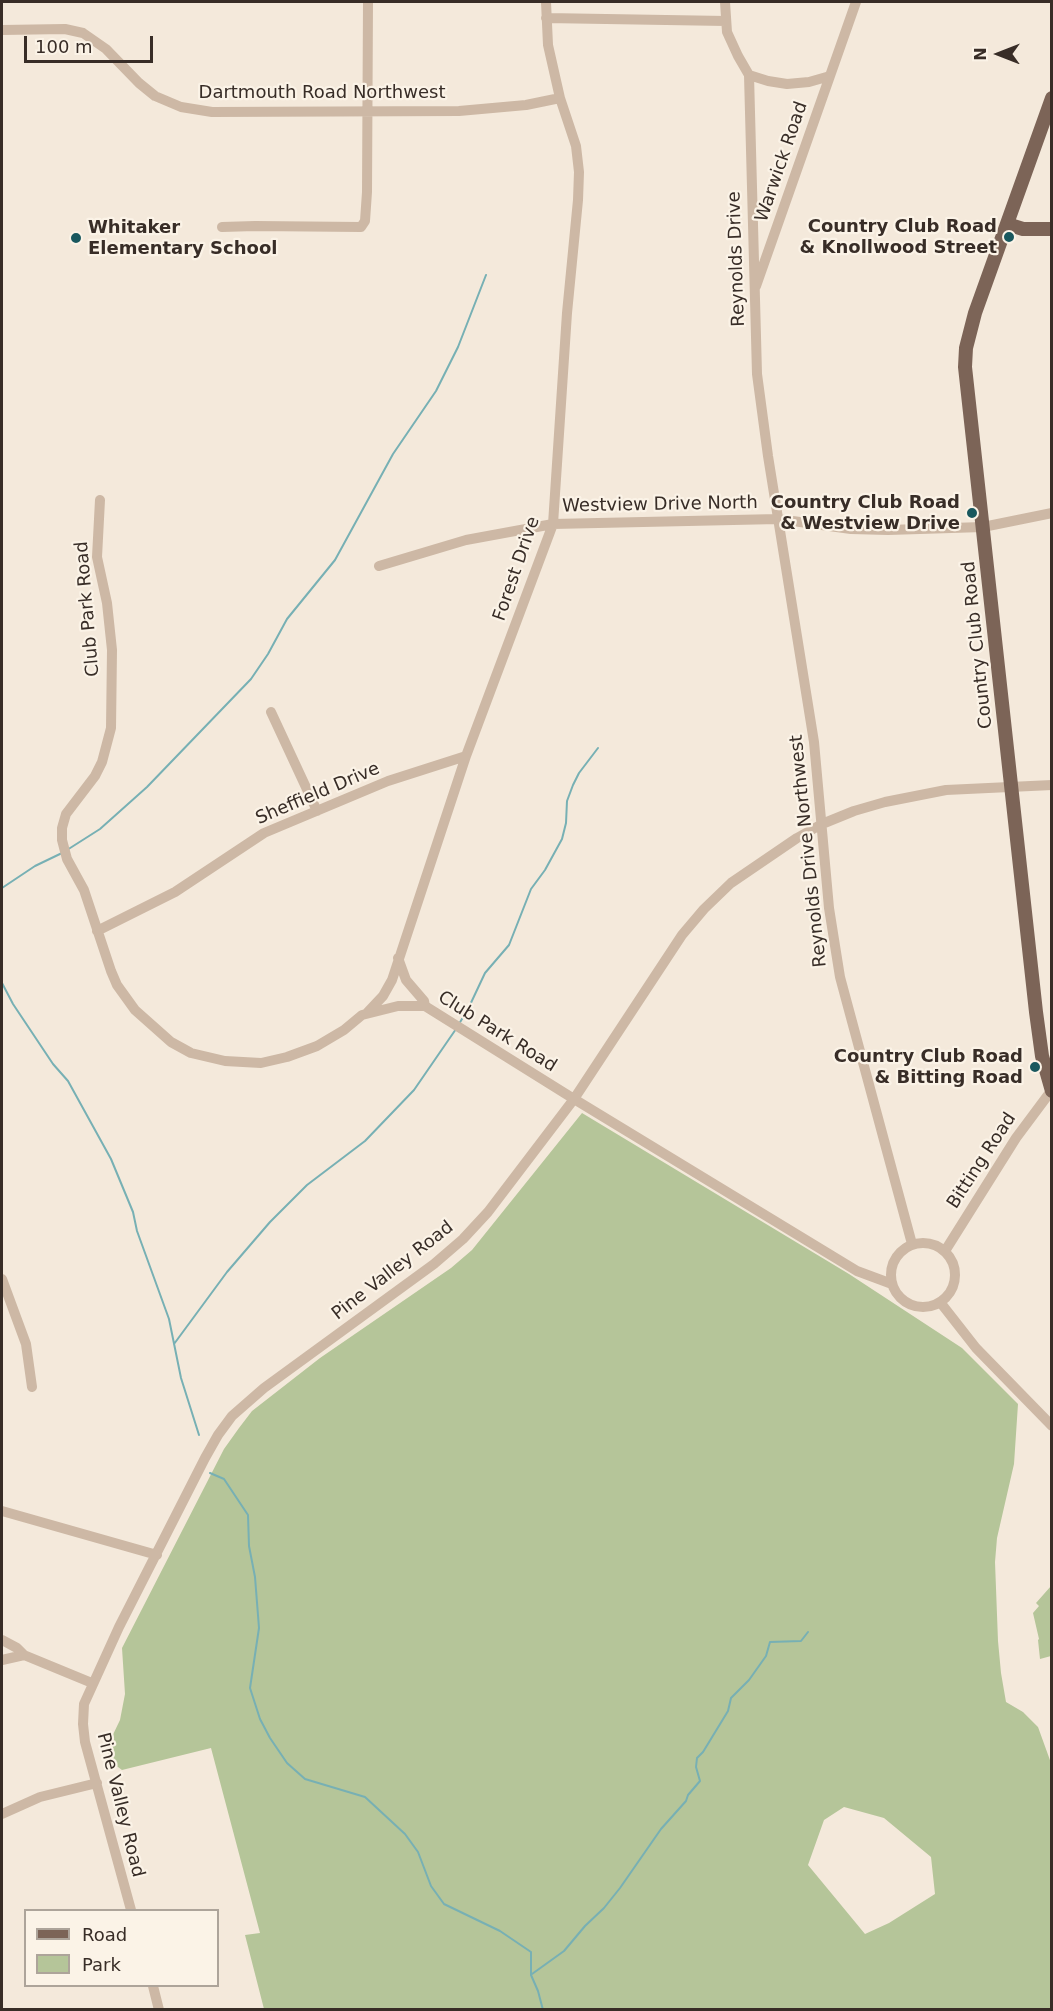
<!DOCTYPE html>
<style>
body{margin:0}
#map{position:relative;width:1053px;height:2011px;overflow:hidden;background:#f4e9db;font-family:"DejaVu Sans",sans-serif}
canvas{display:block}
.frame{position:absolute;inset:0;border:3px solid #382d27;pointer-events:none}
.legend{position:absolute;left:24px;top:1909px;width:195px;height:78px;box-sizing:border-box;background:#fbf3e7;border:2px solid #ada49a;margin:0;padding:8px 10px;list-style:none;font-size:18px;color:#382d27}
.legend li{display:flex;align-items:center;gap:12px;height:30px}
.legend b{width:30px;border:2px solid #ada49a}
.north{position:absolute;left:969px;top:24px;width:60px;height:60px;-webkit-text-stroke:4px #fbf3e7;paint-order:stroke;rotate:270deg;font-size:16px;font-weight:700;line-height:24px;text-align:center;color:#382d27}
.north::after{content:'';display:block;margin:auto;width:21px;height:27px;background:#382d27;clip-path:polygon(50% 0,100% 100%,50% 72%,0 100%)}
.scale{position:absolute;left:24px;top:36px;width:129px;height:27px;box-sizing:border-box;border:3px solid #382d27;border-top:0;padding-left:8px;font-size:18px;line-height:21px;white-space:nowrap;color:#382d27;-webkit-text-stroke:4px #fbf3e7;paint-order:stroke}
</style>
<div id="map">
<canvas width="1053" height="2011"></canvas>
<div class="frame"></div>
<ul class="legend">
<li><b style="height:8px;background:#7c6457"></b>Road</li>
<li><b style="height:16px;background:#b5c599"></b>Park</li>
</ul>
<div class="north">N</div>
<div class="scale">100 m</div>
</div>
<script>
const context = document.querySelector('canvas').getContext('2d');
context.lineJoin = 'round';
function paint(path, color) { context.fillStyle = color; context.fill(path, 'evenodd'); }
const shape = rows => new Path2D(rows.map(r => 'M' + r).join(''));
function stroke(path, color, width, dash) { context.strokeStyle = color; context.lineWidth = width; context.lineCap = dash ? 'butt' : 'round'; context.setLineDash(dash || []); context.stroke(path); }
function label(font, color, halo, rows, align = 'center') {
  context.font = font + ' "DejaVu Sans",sans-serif'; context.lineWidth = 4.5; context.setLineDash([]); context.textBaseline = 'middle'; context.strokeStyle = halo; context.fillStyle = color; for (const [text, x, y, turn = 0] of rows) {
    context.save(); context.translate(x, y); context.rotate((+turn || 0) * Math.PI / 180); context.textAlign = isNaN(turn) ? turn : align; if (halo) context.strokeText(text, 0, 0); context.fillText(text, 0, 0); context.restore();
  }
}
const green = shape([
 [582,1113,849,1274,962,1348,1018,1404,1014,1464,997,1538,995,1562,998,1641,1001,1673,1006,1702,1023,1712,1038,1727,1051,1763,1051,2009,264,2009,245,1935,260,1933,211,1748,122,1770,110,1761,107,1747,120,1720,125,1694,122,1648,224,1449,239,1428,252,1411,320,1358,451,1268,472,1250],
 [844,1807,884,1818,931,1857,935,1894,889,1923,865,1934,808,1865,824,1820],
 [1051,1586,1051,1656,1040,1659,1038,1640,1039,1639,1033,1613,1039,1606,1036,1603]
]);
const stream = shape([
 [67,850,100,829,147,787,251,679,268,654,287,619,335,560,393,454,436,391,458,347,486,275],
 [2,888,35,866,62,853],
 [2,983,13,1004,53,1064,68,1081,111,1159,133,1212,137,1231,169,1319,181,1378,199,1435],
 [459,1024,469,1007,485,973,509,945,531,889,545,870,562,839,566,823,567,801,573,785,579,773,598,748],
 [174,1344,227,1272,270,1222,307,1185,365,1141,414,1090,456,1029],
 [210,1473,224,1479,248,1515,249,1546,255,1577,259,1628,250,1688,260,1719,270,1738,287,1763,305,1779,365,1797,405,1834,418,1852,431,1886,444,1904,500,1931,531,1952,531,1975,538,1991,543,2010],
 [532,1974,564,1951,585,1926,604,1908,620,1888,661,1829,686,1801,688,1795,700,1781,696,1767,697,1758,703,1752,728,1711,731,1698,749,1680,766,1656,770,1642,801,1641,808,1632]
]);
const minor = shape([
 [725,2,727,32,738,56,749,75,757,374,768,456,814,742,829,908,840,977,912,1244],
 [546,18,726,21],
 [2,30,65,29,83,33,106,49,139,83,155,96,181,107,212,112,459,111,526,105,560,98],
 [749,75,768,81,787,84,809,82,830,76],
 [222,227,255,226,361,227,365,221,367,192,368,2],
 [756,286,856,2],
 [100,500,97,557,107,603,112,650,111,728,102,762,95,776,66,814,62,828,62,840,67,859,84,890,111,971,117,985,135,1010,171,1042,191,1053,225,1061,261,1063,287,1057,317,1046,344,1030,362,1015,398,1006,425,1006,574,1099,857,1271,892,1284],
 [379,566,466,540,553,524,778,519,851,529,888,530,983,527,1052,513],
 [271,712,317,811],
 [97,931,175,892,264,833,388,781,466,756],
 [398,958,406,980,424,1001,425,1006],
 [367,1013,383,996,392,980,466,756,553,524,567,313,578,200,579,172,576,146,560,98,548,45,546,2],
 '891 1275a32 32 0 1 1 64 0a32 32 0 1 1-64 0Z',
 [945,1251,1016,1138,1051,1091],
 [2,1279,26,1344,32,1387],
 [940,1302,976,1348,1052,1426],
 [2,1511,157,1555],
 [2,1640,17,1648,24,1655,92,1683],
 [2,1660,24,1655],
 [2,1814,40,1797,97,1783],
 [131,1910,85,1742,83,1724,84,1704,119,1627,205,1458,218,1435,232,1416,264,1388,434,1264,463,1239,488,1212,574,1099,682,935,704,909,731,883,797,838,822,824,854,811,885,802,946,790,1052,785],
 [153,1986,159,2010]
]);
const major = shape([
 [1052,98,975,313,966,348,965,367,1036,1012,1042,1056,1052,1091],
 [1007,224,1023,229,1052,229]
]);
const markers = [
 [1009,237,6,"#19585e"],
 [76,238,6,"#19585e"],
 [972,513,6,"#19585e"],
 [1035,1067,6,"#19585e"]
];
const streetNames = [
 ["Dartmouth Road Northwest",322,93],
 ["Warwick Road",782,162,-71],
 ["Reynolds Drive",737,259,-92],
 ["Westview Drive North",660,505,-1],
 ["Forest Drive",517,569,-71],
 ["Club Park Road",88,609,-95],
 ["Country Club Road",978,645,-96],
 ["Sheffield Drive",318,794,-23],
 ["Reynolds Drive Northwest",809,851,-96],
 ["Club Park Road",497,1032,32],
 ["Bitting Road",982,1161,-57],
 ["Pine Valley Road",393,1271,-38],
 ["Pine Valley Road",120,1805,76]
];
const poiNames = [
 ["Country Club Road",997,227],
 ["& Knollwood Street",997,248],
 ["Whitaker",88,228,"left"],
 ["Elementary School",88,249,"left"],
 ["Country Club Road",960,503],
 ["& Westview Drive",960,524],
 ["Country Club Road",1023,1057],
 ["& Bitting Road",1023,1078]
];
paint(green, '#b5c599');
stroke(stream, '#77b0b4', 2);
stroke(minor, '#cdb8a5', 10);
stroke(major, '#7c6457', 14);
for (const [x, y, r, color] of markers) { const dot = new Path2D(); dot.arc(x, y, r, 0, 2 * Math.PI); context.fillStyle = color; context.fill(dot); stroke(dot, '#fbf3e7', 2); }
label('18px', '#382d27', '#fbf3e7', streetNames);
label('bold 18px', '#382d27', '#fbf3e7', poiNames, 'right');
</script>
